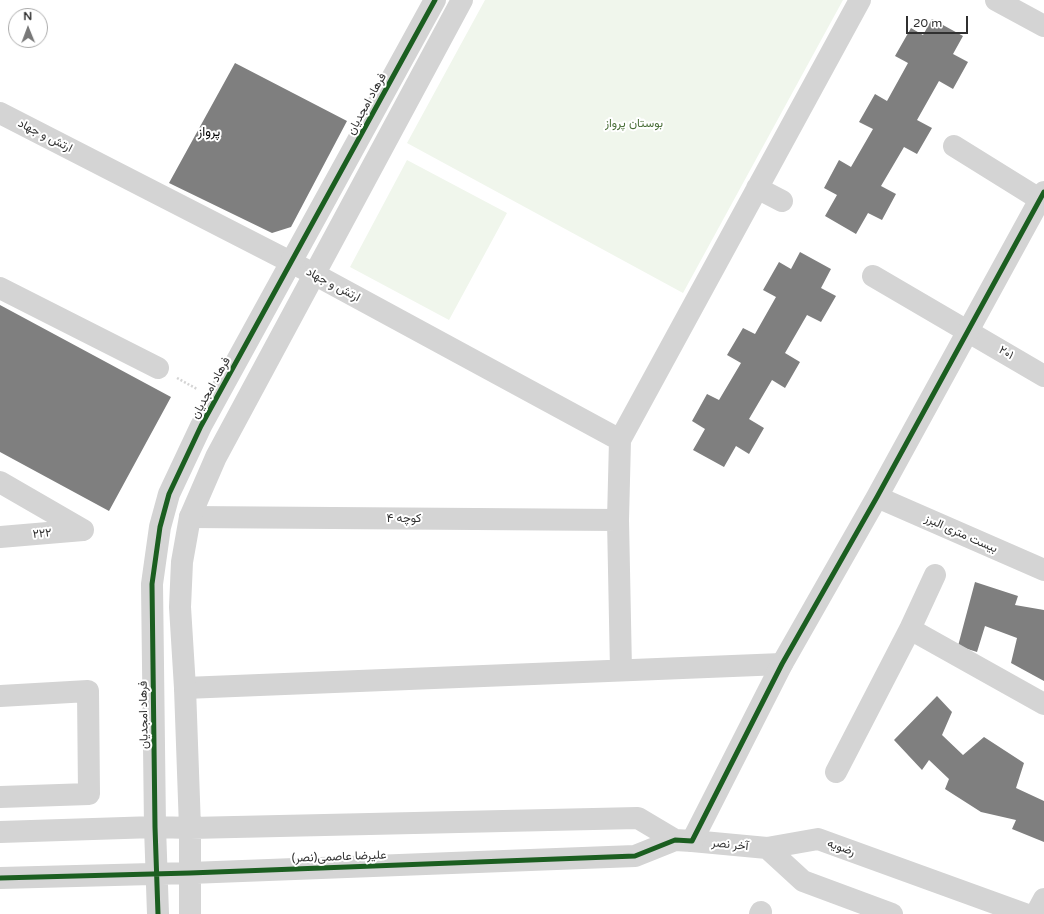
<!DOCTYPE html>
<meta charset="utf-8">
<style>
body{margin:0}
#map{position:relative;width:1044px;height:914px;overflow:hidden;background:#fff;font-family:"Varela Round",sans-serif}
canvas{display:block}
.north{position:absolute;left:8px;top:8px;width:40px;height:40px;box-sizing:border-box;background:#fff;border:1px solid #acacac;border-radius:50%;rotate:359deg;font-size:11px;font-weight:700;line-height:16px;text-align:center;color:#303030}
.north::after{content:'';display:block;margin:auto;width:14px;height:18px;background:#787878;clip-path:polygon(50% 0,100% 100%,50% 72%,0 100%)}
.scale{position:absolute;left:906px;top:16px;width:62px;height:18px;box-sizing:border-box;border:2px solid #303030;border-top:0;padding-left:5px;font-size:12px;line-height:14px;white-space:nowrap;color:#303030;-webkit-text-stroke:3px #fff;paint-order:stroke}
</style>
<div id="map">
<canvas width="1044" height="914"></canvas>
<div class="north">N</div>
<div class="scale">20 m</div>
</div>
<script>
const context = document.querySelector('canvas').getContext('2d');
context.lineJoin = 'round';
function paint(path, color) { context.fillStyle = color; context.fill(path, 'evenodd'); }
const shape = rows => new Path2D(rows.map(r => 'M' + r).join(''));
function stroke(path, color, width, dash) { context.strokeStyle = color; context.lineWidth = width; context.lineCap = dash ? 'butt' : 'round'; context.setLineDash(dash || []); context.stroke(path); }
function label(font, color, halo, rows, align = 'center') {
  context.font = font + ' "Varela Round",Vazirmatn,sans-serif'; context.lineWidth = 4; context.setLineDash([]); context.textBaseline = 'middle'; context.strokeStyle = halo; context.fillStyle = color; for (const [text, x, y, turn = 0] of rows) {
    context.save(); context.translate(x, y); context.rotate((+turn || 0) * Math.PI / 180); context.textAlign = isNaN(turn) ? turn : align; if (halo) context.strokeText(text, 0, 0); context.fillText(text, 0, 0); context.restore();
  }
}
const green = shape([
 [485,0,843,0,683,293,407,143],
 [407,160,507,213,449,320,350,267]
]);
const building = shape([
 [932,19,963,36,953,54,968,62,953,89,939,81,917,120,932,128,917,154,904,147,881,186,896,194,882,220,868,213,856,234,825,216,837,195,824,188,839,160,851,167,873,129,859,122,875,94,887,101,908,63,895,56,911,28,923,35],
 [235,63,347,121,291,227,272,233,169,183],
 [800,252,831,269,821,288,836,296,821,322,807,315,785,353,800,362,785,388,772,380,749,419,764,428,749,454,736,446,724,467,693,450,705,429,692,421,707,394,719,400,741,363,727,355,743,328,755,334,776,297,763,290,779,262,791,269],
 [0,305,171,397,109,511,0,452],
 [975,582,1018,596,1015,605,1044,610,1044,681,1011,663,1017,638,985,626,977,652,958,646],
 [937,696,952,712,942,735,963,755,984,737,1024,763,1016,788,1044,801,1044,842,1012,829,1016,820,981,812,945,789,949,779,929,760,922,770,894,740]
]);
const path = shape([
 [177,378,197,389]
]);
const minor = shape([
 [0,113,314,274,620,440],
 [954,146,1044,202],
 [757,188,782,201],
 [873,276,1044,376],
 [0,288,158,368],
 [0,482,83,530],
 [190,517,618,520],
 [0,537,83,530],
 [910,629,1044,704],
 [621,670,618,520,620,440,860,0],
 [185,688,782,664],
 [0,696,88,691,89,794,0,797],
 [836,772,910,629,935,575],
 [692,841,767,848,818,839,1025,914],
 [767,848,803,881,892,914],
 [760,914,761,912],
 [1036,914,1044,899]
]);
const tertiary = shape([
 [996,0,1044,26],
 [877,497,1044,570],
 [0,832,155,827,190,828,638,818,675,840],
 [0,878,190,873,635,856,675,840,692,841,782,664,877,497,1044,192],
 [158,914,155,827,152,584,160,527,169,494,201,426,435,0],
 [190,914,190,828,185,688,180,607,182,562,190,517,216,457,462,0]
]);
const cycleway = shape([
 [0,878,190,873,635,856,675,840,692,841,782,664,877,497,1044,192],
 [158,914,155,827,152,584,160,527,169,494,201,426,435,0]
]);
const streetNames = [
 ["فرهاد امجدیان",367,104,-61],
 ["ارتش و جهاد",45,136,27],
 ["ارتش و جهاد",333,285,28],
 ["۲۰۱",1006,353,31],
 ["فرهاد امجدیان",211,388,-61],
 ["کوچه ۴",404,519],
 ["۲۲۲",42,534,-5],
 ["بیست متری البرز",961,534,24],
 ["فرهاد امجدیان",144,715,-91],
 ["آخر نصر",730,845,6],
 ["رضویه",841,848,20],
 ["علیرضا عاصمی(نصر)",339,857,-2]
];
const parkNames = [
 ["بوستان پرواز",634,124]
];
const neighbourhoodNames = [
 ["پرواز",209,133]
];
paint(green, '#f0f6ec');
paint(building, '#7f7f7f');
stroke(path, '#d4d4d4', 2.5, [2, 2]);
stroke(minor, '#d4d4d4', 22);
stroke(tertiary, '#d4d4d4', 22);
stroke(cycleway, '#1b5e20', 5);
label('12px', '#303030', '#fff', streetNames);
label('12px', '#4a6f39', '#fff', parkNames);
label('13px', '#000', '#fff', neighbourhoodNames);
</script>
